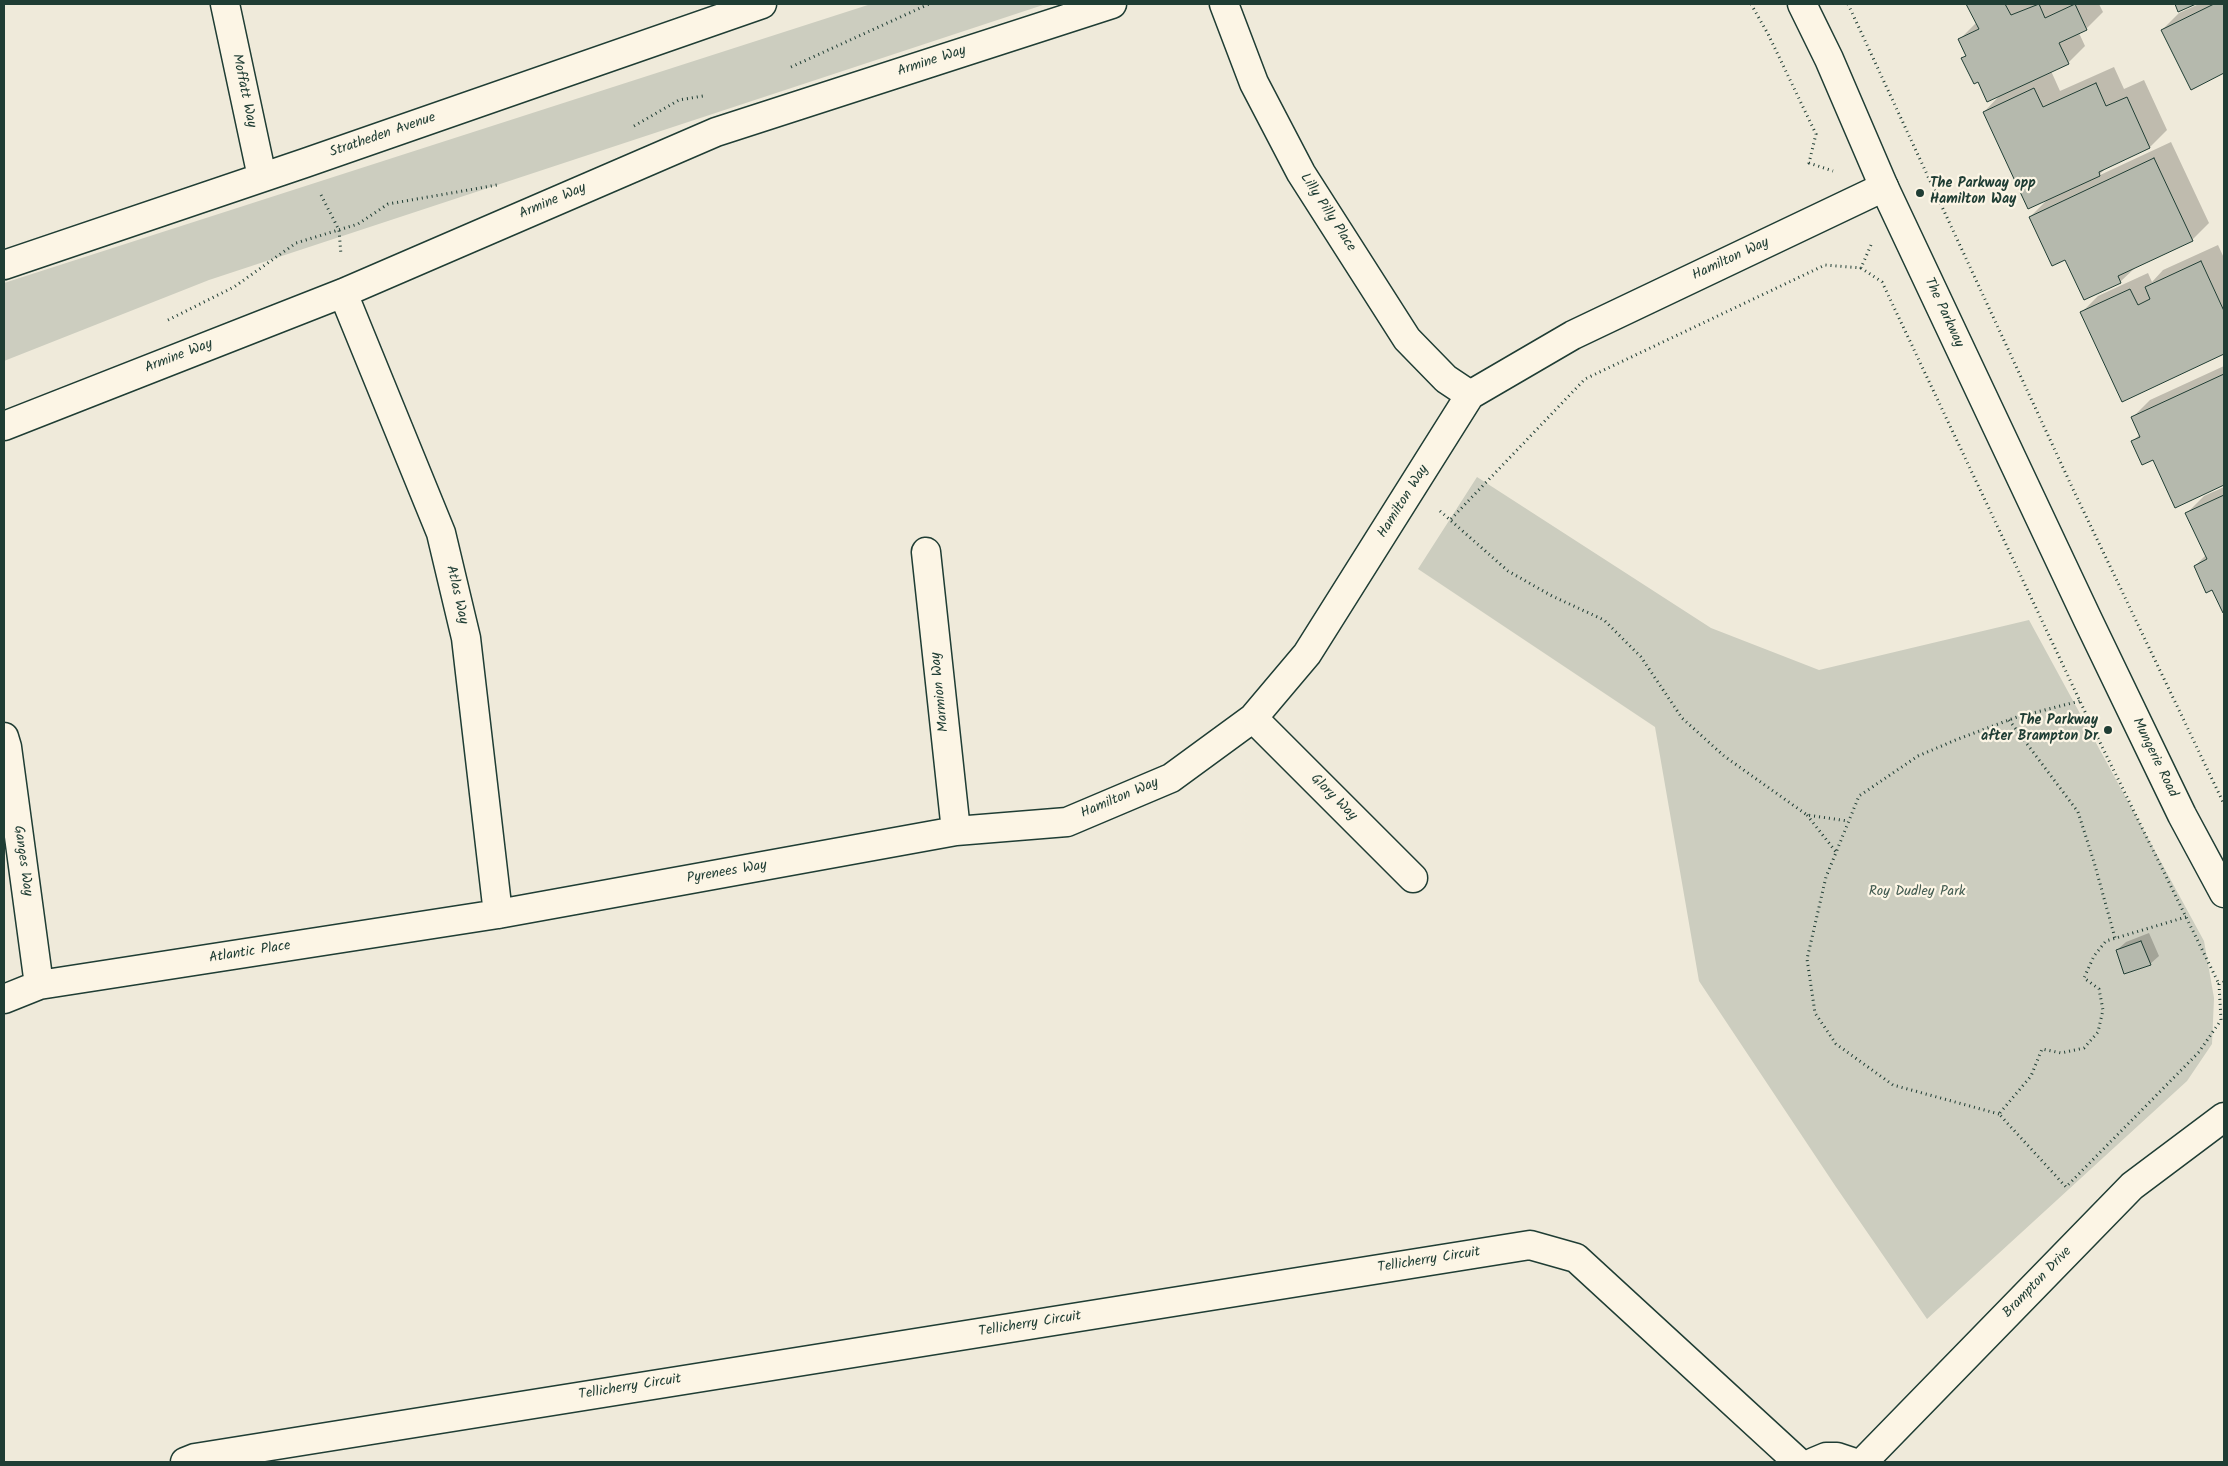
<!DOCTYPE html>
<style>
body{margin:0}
#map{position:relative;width:2228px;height:1466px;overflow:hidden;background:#efeada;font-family:Kalam,sans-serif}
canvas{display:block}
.frame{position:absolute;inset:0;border:5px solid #1f3d34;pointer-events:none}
</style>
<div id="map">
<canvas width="2228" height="1466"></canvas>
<div class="frame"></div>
</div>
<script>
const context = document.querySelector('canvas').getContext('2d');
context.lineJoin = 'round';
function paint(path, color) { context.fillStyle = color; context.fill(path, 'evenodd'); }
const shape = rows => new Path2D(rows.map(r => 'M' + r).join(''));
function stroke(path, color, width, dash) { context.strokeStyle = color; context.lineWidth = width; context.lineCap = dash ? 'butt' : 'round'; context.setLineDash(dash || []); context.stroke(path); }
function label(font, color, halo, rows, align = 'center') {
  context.font = font + ' Kalam,sans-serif'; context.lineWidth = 4.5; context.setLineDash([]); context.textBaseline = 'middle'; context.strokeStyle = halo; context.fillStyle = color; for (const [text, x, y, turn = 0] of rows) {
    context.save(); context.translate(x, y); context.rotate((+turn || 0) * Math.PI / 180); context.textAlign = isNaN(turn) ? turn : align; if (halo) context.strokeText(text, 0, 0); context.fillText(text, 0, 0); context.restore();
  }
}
const green = shape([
 [871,4,1046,4,209,280,4,361,4,283],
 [1477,477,1711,628,1819,670,2029,620,2204,941,2214,998,2212,1044,2187,1081,1927,1319,1836,1187,1699,981,1655,727,1418,569]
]);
const shadow = shape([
 [1968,4,2099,4,2103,12,2086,29,2079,33,2085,46,2068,63,2051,71,2060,91,2114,67,2124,89,2144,80,2167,130,2150,147,2108,166,2098,176,2171,142,2209,223,2192,240,2138,265,2120,282,2066,258,2030,217,2050,197,1984,112,2001,94,1979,81,1963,58,1967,54,1960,39,1977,22],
 [2199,4,2224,4,2224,72,2191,88,2162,30,2179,13],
 [2218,245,2224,258,2224,353,2122,400,2081,313,2098,296,2148,273,2152,282,2163,270],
 [2224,366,2224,484,2176,507,2153,458,2133,441,2140,434,2133,417,2150,400],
 [2224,487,2224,611,2223,611,2213,588,2195,566,2206,555,2187,513,2204,496],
 [2149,933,2159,956,2150,964,2117,950,2126,942]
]);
const building = shape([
 [1966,4,2005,4,2011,15,2039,4,2045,18,2075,4,2087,30,2059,43,2069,64,1987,102,1978,82,1974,84,1961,58,1966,56,1958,39,1979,29,1966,4],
 [2175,4,2196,4,2178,12,2175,4],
 [2214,4,2224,4,2224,73,2191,90,2161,30,2214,4],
 [2096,83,2106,106,2127,97,2150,148,2099,172,2100,176,2028,209,1983,112,2034,88,2043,107,2096,83],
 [2154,158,2193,241,2118,276,2121,283,2084,300,2065,260,2052,266,2029,217,2154,158],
 [2201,261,2224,311,2224,354,2122,402,2080,312,2130,289,2138,305,2150,299,2145,287,2201,261],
 [2224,374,2224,485,2175,508,2153,460,2142,465,2131,441,2140,437,2131,417,2224,374],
 [2224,495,2224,612,2223,613,2212,590,2206,593,2194,566,2207,559,2185,513,2224,495],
 [2141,941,2151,965,2124,974,2116,950,2141,941]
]);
const path = shape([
 [1751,4,1768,34,1816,134,1809,163,1833,171],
 [1848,4,2072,487,2224,804],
 [791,67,929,4],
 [634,126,679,100,703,96],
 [321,195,339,230,341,255],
 [1871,245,1861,268,1882,282,2087,716,2219,984],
 [168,320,234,287,296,243,358,224,388,204,497,185],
 [1440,511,1508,571,1552,596,1604,620,1641,657,1682,718,1724,756,1807,815,1848,821],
 [1451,519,1585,379,1825,265,1861,268],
 [2009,720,2078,812,2094,862,2115,938],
 [1807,815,1836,852],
 [2186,917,2106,941,2094,956,2084,978,2099,989,2103,1010,2098,1032,2084,1048,2061,1053,2042,1049,2031,1076,1999,1114,2066,1187,2199,1052,2221,1020,2219,984,2224,982],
 [1999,1114,1893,1085,1836,1044,1815,1013,1807,959,1826,877,1859,796,1918,756,1958,739,2017,717,2080,701]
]);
const street = shape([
 [225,4,262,177],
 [1224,4,1254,83,1301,173,1407,339,1446,379,1470,395],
 [4,265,305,163,762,4],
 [343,293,441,533,466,638,498,914],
 [4,426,343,293,716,132,1112,4],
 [926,552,956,831],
 [1253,718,1413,878],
 [4,737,7,747,39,985],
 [4,999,39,985,498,914,956,831,1067,822,1171,778,1253,718,1307,654,1470,395,1573,335,1884,187],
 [185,1462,195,1458,1530,1245,1576,1258,1798,1462]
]);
const secondary = shape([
 [1802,4,1829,59,1884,187,2088,620,2182,815,2224,893],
 [1814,1462,1826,1457,1837,1457,1852,1462],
 [1863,1462,2132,1186,2224,1117]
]);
const markers = [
 [1920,193,5,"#1f3d34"],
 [2108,730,5,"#1f3d34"]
];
const streetNames = [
 ["Armine Way",932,62,-18],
 ["Moffatt Way",243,91,78],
 ["Stratheden Avenue",383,136,-19],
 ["Armine Way",553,202,-23],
 ["Lilly Pilly Place",1327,213,57],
 ["Hamilton Way",1731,260,-25],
 ["The Parkway",1943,313,65],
 ["Armine Way",179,357,-21],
 ["Hamilton Way",1404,502,-58],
 ["Atlas Way",456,595,77],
 ["Marmion Way",941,692,-96],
 ["Mungerie Road",2154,758,64],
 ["Glory Way",1333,798,45],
 ["Hamilton Way",1120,799,-23],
 ["Ganges Way",22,861,82],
 ["Pyrenees Way",727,873,-10],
 ["Atlantic Place",250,953,-9],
 ["Tellicherry Circuit",1429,1261,-9],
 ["Brampton Drive",2038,1283,-46],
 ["Tellicherry Circuit",1030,1325,-9],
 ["Tellicherry Circuit",630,1388,-9]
];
const poiNames = [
 ["The Parkway opp",1930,185],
 ["Hamilton Way",1930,201],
 ["The Parkway",2098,722,"right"],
 ["after Brampton Dr",2098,738,"right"]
];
const parkNames = [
 ["Roy Dudley Park",1917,893]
];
paint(green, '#cccdbf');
paint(shadow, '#0003');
paint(building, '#b5b9ad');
stroke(building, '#1f3d34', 1);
stroke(street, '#1f3d34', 31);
stroke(secondary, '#1f3d34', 31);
stroke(path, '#1f3d34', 3, [1, 4]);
stroke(street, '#fcf5e5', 28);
stroke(secondary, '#fcf5e5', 28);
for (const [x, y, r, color] of markers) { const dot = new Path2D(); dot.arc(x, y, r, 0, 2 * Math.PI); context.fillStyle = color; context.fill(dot); stroke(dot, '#fcf5e5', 2); }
label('14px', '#1f3d34', '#fcf5e5', streetNames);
label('bold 14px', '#1f3d34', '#fcf5e5', poiNames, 'left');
label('14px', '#425a50', '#fcf5e5', parkNames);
</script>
